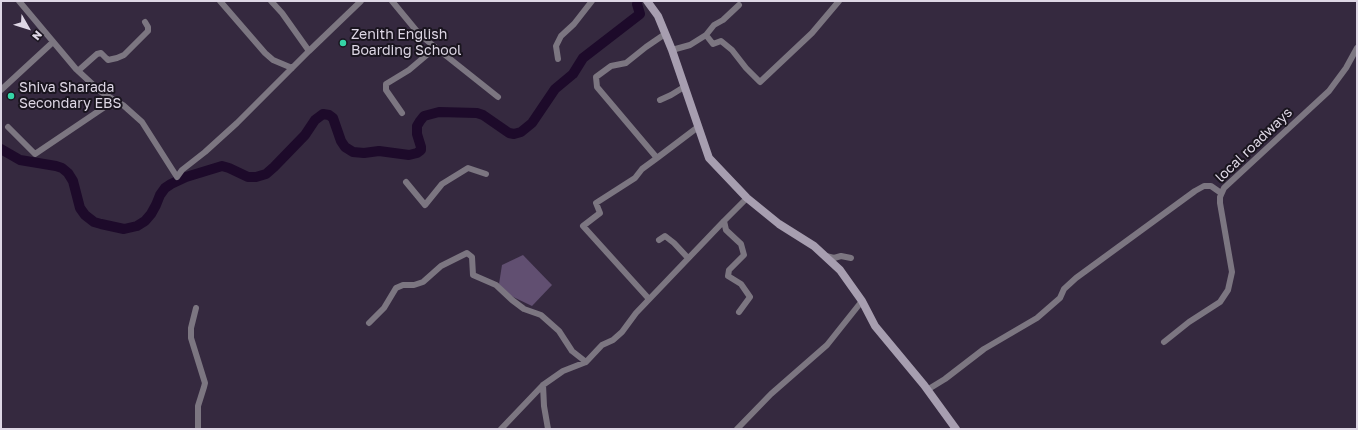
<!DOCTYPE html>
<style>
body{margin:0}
#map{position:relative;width:1358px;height:430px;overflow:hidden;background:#35293f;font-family:"Golos Text",sans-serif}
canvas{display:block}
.frame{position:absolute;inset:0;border:2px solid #ded7e5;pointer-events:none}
.north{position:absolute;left:8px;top:8px;width:40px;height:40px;-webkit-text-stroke:3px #1a151f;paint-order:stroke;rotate:129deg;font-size:11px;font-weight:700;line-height:16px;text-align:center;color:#ded7e5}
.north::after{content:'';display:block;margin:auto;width:14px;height:18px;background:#ded7e5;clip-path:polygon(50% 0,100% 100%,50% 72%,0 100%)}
</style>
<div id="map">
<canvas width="1358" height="430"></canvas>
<div class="frame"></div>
<div class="north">N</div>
</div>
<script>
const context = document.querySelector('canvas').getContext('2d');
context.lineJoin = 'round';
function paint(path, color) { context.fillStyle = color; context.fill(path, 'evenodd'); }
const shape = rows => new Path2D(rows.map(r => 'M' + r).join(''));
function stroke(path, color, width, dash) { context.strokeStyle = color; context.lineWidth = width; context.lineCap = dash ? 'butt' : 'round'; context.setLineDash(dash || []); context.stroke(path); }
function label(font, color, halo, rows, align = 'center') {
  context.font = font + ' "Golos Text",sans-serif'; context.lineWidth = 4; context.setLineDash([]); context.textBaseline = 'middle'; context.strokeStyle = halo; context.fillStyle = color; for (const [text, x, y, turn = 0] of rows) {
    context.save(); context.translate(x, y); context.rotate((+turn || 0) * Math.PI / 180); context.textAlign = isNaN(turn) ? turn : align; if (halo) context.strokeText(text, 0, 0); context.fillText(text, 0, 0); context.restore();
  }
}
const green = shape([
 [523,255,552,285,532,306,507,294,499,284,502,265]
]);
const river = shape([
 [1,149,20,160,56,166,62,168,68,173,73,181,80,208,85,215,94,222,101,224,124,229,137,226,145,221,151,214,156,205,160,195,165,188,171,184,186,177,222,166,229,168,248,177,256,177,266,174,274,167,305,135,315,120,323,114,329,115,333,118,341,141,345,147,353,152,364,153,379,151,409,155,417,153,421,150,421,147,417,134,417,126,420,121,424,116,439,112,477,113,483,115,509,133,514,134,521,132,532,123,555,89,573,74,583,58,640,14,637,4]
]);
const street = shape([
 [19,1,76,69,101,92,123,105,142,122,177,177,182,170,205,152,237,123,309,51,282,13,271,1],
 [220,1,265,53,273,60,292,68],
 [392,1,420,35,498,97],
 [665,34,646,47,626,63,611,66,596,77,597,87,657,158,698,127],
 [706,35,713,44,721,41,732,50,746,68,760,82,812,33,839,1],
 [672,50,690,45,706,35,714,25,723,20,739,5],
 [309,51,361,1],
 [558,59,556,46,561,36,574,24,592,1],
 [76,69,79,70,97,54,101,53,108,60,117,58,124,55,148,31,148,27,145,22],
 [1,90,53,42],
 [660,100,671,95,684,87],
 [402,113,386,90,386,84,409,70,435,48],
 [8,127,35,154,115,100],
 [406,182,425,205,442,184,468,168,486,174],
 [724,221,726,230,741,244,744,255,729,270,728,276,741,284,750,297,739,312],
 [659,240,665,236,674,243,688,258],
 [826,256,834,258,841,256,851,258],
 [649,299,583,226,600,213,596,203,635,178,642,169,657,158],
 [196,308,191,328,191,338,205,383,204,387,198,406,198,429],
 [369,323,384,308,396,288,403,285,414,285,423,282,441,266,467,253,472,257,473,275,496,285,512,300,524,309,541,315,559,331,572,351,586,362],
 [1164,342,1189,322,1220,302,1228,290,1232,272,1220,203,1220,197,1224,188,1329,91,1346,68,1357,48],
 [543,385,544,406,548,429],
 [927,390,945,379,984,349,1037,318,1060,298,1064,289,1076,278,1195,191,1204,186,1211,186,1221,193],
 [501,429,543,385,563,371,586,362,602,345,613,340,622,332,636,313,724,221,747,198],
 [737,429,771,394,827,345,862,301]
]);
const secondary = shape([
 [647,1,658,16,672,50,709,158,747,198,779,224,814,246,840,270,862,301,875,326,924,385,956,429]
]);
const markers = [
 [343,43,4,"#35d4a7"],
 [11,96,4,"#35d4a7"]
];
const poiNames = [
 ["Zenith English",351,35],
 ["Boarding School",351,51],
 ["Shiva Sharada",19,88],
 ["Secondary EBS",19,104]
];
const streetNames = [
 ["local roadways",1254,145,-44]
];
paint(green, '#614f71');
stroke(river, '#1d0a2a', 10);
stroke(street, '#7c7681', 6);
stroke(secondary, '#a79eb0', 8);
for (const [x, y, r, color] of markers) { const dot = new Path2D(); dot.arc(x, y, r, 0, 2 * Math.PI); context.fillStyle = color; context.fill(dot); stroke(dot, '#1a151f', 1.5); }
label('14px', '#ded7e5', '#1a151f', poiNames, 'left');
label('14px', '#ded7e5', '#1a151f', streetNames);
</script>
